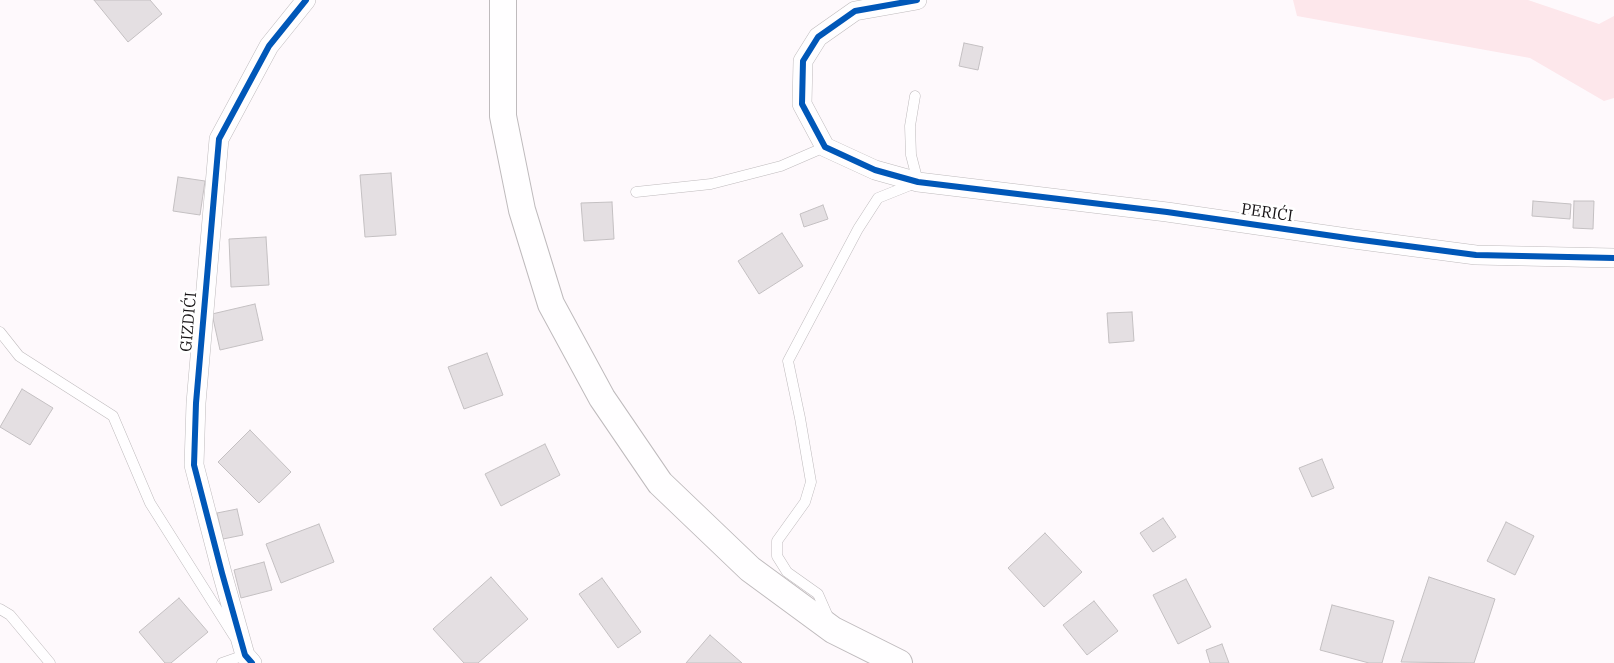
<!DOCTYPE html>
<meta charset="utf-8">
<style>
body{margin:0}
canvas{display:block;background:#fef9fc}
</style>
<canvas width="1614" height="663"></canvas>
<script>
const context = document.querySelector('canvas').getContext('2d');
context.lineJoin = 'round';
function paint(path, color) { context.fillStyle = color; context.fill(path, 'evenodd'); }
const shape = rows => new Path2D(rows.map(r => 'M' + r).join(''));
function stroke(path, color, width, dash) { context.strokeStyle = color; context.lineWidth = width; context.lineCap = dash ? 'butt' : 'round'; context.setLineDash(dash || []); context.stroke(path); }
function label(font, color, halo, rows, align = 'center') {
  context.font = font + ' "IBM Plex Serif",serif'; context.lineWidth = 5; context.setLineDash([]); context.textBaseline = 'middle'; context.strokeStyle = halo; context.fillStyle = color; for (const [text, x, y, turn = 0] of rows) {
    context.save(); context.translate(x, y); context.rotate((+turn || 0) * Math.PI / 180); context.textAlign = isNaN(turn) ? turn : align; if (halo) context.strokeText(text, 0, 0); context.fillText(text, 0, 0); context.restore();
  }
}
const green = shape([
 [1293,0,1528,0,1599,24,1614,16,1614,98,1604,101,1530,58,1297,16]
]);
const building = shape([
 [94,0,150,0,162,14,128,42,94,0],
 [964,43,983,47,978,70,959,66,964,43],
 [391,173,396,235,365,237,360,175,391,173],
 [178,177,205,181,200,215,173,211,178,177],
 [1533,201,1571,204,1570,219,1532,216,1533,201],
 [1574,201,1594,201,1593,229,1573,228,1574,201],
 [612,202,614,239,584,241,581,203,612,202],
 [823,205,828,219,804,227,800,214,823,205],
 [782,233,803,266,759,294,738,261,782,233],
 [266,237,269,285,231,287,229,239,266,237],
 [255,304,263,340,220,350,212,314,255,304],
 [1132,312,1134,341,1109,343,1107,313,1132,312],
 [487,353,503,395,464,409,448,367,487,353],
 [22,389,53,408,30,445,0,427,22,389],
 [250,430,291,472,259,503,218,462,250,430],
 [545,444,560,475,501,506,485,474,545,444],
 [1322,459,1334,488,1312,497,1299,468,1322,459],
 [237,509,243,535,223,539,217,513,237,509],
 [1163,518,1176,537,1153,552,1140,533,1163,518],
 [1506,522,1534,536,1515,575,1487,561,1506,522],
 [319,524,334,562,281,583,266,544,319,524],
 [1045,533,1082,572,1044,607,1008,568,1045,533],
 [264,562,272,590,241,598,234,570,264,562],
 [491,577,528,619,478,663,464,663,433,629,491,577],
 [1429,577,1495,599,1474,663,1401,662,1429,577],
 [602,578,641,632,618,648,579,594,602,578],
 [1186,579,1211,627,1178,644,1153,595,1186,579],
 [179,598,208,632,171,663,165,663,139,632,179,598],
 [1094,601,1118,631,1087,655,1063,625,1094,601],
 [1332,605,1394,621,1382,663,1369,663,1320,650,1332,605],
 [710,635,742,663,686,663,710,635],
 [1222,644,1229,663,1210,663,1206,650,1222,644]
]);
const lane = shape([
 [636,192,711,184,781,166,825,147],
 [0,332,19,356,113,416,150,503,234,636],
 [0,609,10,615,50,663],
 [829,619,818,594,787,572,777,556,777,541,805,502,811,482,800,418,788,361,858,229,878,198,918,182,911,155,910,126,915,96],
 [222,663,245,655,244,653]
]);
const street = shape([
 [917,0,855,11,818,37,803,61,802,104,825,147,875,170,918,182,1167,212,1354,239,1476,255,1614,258],
 [252,663,245,655,222,573,194,465,196,403,219,139,269,46,306,0]
]);
const secondary = shape([
 [503,0,503,116,522,210,551,304,602,398,660,483,750,569,833,630,899,663]
]);
const cycleway = shape([
 [917,0,855,11,818,37,803,61,802,104,825,147,875,170,918,182,1167,212,1354,239,1476,255,1614,258],
 [252,663,245,655,222,573,194,465,196,403,219,139,269,46,306,0]
]);
const streetNames = [
 ["PERIĆI",1267,213,8],
 ["GIZDIĆI",189,322,-85]
];
paint(green, '#fde7eb');
paint(building, '#e4dfe2');
stroke(building, '#c4c0c2', 1);
stroke(lane, '#bfbbbd', 11);
stroke(street, '#bfbbbd', 20);
stroke(secondary, '#bfbbbd', 28);
stroke(lane, '#fffeff', 10);
stroke(street, '#fffeff', 19);
stroke(secondary, '#fffeff', 26);
stroke(cycleway, '#0057b8', 6);
label('16px', '#161315', '#fff', streetNames);
</script>
